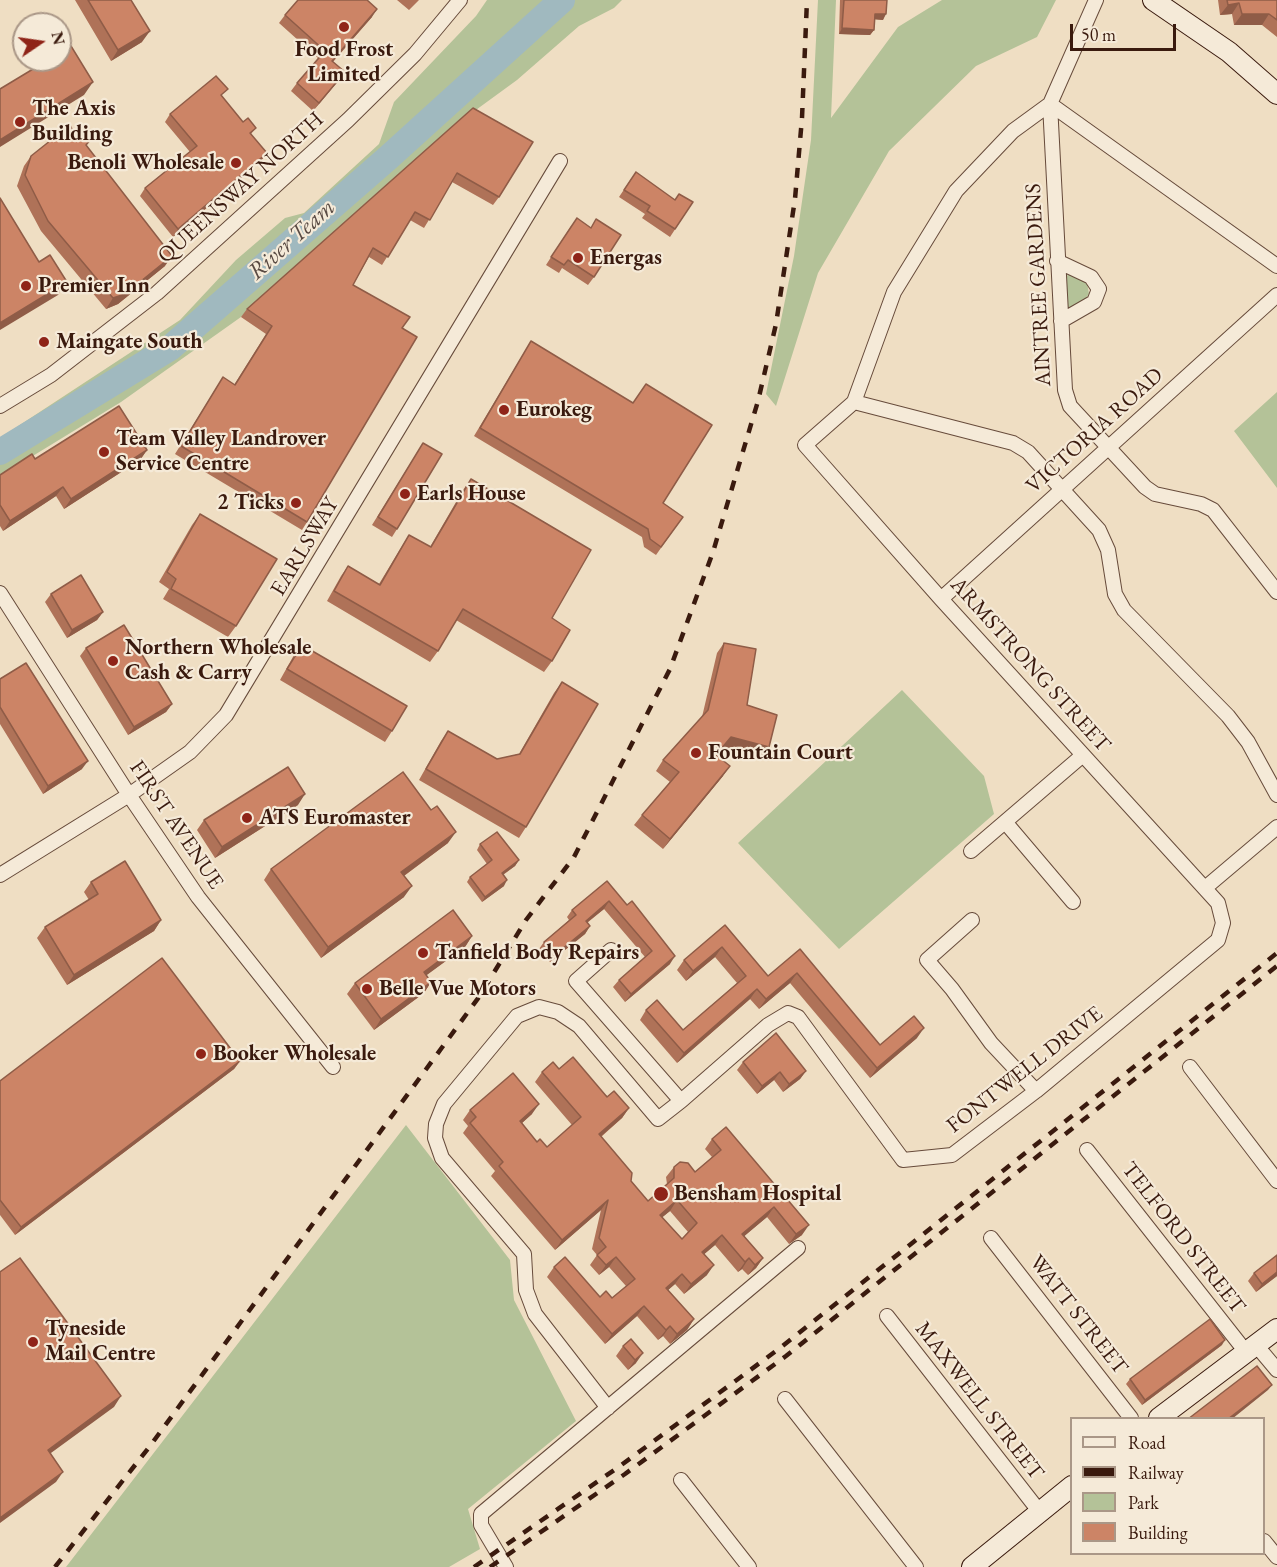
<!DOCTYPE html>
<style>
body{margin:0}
#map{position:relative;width:1277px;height:1567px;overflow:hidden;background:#efdec3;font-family:"EB Garamond",serif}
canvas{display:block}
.legend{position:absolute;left:1070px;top:1417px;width:195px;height:138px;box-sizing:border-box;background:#f5ead8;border:2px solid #aa9787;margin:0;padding:8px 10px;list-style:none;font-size:18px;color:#3a1a0e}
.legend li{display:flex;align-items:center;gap:12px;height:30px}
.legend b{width:30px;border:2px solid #aa9787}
.north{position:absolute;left:12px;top:12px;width:60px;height:60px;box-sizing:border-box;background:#f5ead8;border:2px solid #aa9787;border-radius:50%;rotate:77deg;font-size:16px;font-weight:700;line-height:24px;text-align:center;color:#3a1a0e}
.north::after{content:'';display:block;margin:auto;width:21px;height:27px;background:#8f2418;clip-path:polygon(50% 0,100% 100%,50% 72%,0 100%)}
.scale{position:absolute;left:1070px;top:24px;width:106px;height:27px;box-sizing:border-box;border:3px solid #3a1a0e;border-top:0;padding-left:8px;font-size:18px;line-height:21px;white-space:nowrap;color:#3a1a0e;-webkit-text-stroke:4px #f5ead8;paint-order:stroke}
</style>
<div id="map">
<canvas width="1277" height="1567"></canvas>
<ul class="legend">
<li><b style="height:8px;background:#f5ead8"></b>Road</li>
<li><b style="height:8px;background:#3a1a0e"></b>Railway</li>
<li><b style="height:16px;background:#b4c298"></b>Park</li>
<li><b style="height:16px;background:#cc8466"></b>Building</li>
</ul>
<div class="north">N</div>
<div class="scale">50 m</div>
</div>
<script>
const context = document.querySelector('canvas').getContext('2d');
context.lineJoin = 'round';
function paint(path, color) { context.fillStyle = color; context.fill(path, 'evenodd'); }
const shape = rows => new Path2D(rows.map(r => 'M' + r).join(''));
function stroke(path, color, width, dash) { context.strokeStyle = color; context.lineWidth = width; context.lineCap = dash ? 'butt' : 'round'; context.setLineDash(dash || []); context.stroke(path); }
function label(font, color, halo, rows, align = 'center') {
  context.font = font + ' "EB Garamond",serif'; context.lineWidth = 4.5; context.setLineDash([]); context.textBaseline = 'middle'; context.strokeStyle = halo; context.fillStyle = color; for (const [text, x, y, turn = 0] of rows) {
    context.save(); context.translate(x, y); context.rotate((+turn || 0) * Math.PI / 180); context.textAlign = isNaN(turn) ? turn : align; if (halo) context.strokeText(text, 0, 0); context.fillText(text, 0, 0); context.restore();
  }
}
const green = shape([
 [487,0,622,0,614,8,579,26,517,80,469,115,241,317,121,402,0,476,0,438,180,320,236,260,285,218,304,213,379,144,394,102,476,16],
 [818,0,836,0,831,118,898,27,942,0,1056,0,1037,37,976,66,889,151,818,273,776,406,766,394,794,256,811,140],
 [1071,274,1087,282,1089,294,1082,303,1066,310,1063,277],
 [1277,392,1277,488,1234,431],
 [902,690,984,776,994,814,839,949,738,843],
 [406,1125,510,1260,514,1300,576,1421,468,1509,480,1549,449,1567,66,1567]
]);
const river = shape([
 [0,452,170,348,389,157,562,0]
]);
const street = shape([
 [1050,104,1065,390,1070,406,1145,487,1155,494,1201,504,1213,510,1277,592],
 [1050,104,1277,266],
 [1057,261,1091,277,1099,289,1094,302,1061,321],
 [854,402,1013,443,1028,452,1099,530,1108,550,1115,594,1124,610,1228,716,1248,742,1277,795],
 [0,406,51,375,157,293,348,120,415,54,460,0],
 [0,593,129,795,198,897,333,1067],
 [941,599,1277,295],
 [1006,823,1073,902],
 [971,851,1083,755],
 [0,875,129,795,190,752,226,715,560,161],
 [1205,888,1277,827],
 [972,920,927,960,952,989,991,1043,1036,1091],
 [611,950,576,981,681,1101,768,1025,788,1013,798,1017,903,1160,952,1155,1036,1091,1218,940,1223,923,1218,903,941,599,805,445,854,402,894,292,956,191,1013,131,1050,104,1096,0],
 [1190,1067,1277,1181],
 [1087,1150,1246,1352],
 [991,1238,1131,1418],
 [887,1316,1039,1511],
 [1256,1345,1277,1370],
 [785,1399,916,1567],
 [608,1408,535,1314,526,1290,524,1254,442,1158,435,1138,436,1124,444,1104,517,1016,539,1007,558,1012,579,1026,658,1119,681,1101],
 [681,1480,749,1567],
 [1264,1541,1277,1557],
 [506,1567,481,1525,481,1514,798,1248]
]);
const secondary = shape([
 [1153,0,1229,52,1277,94],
 [1159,1418,1277,1329],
 [972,1567,1072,1486]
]);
const rail = shape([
 [55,1567,150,1446,479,997,526,920,574,857,670,669,713,552,758,401,776,324,795,199,802,118,807,0],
 [474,1567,620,1466,780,1348,1277,953],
 [490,1567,625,1474,786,1356,1277,966]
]);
const wall = shape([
 [75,0,131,0,142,42,111,61],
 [397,0,419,0,409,10],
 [840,0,887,0,883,20,874,19,874,30,870,35,839,34],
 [1218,0,1277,0,1277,37,1262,25,1234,25,1232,14,1220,15],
 [285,15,372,17,333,62,339,80,313,111,291,91,297,83,318,58,279,23],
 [222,97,243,122,256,128,251,134,261,161,173,237,140,196,145,188,190,152,165,122,170,114],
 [473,108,499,197,493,205,452,182,424,228,410,220,382,265,369,257,353,285,402,328,307,522,302,530,175,454,223,377,234,385,266,334,241,317,247,309],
 [73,131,92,138,86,145,165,266,118,304,106,309,41,231,17,186,24,166,31,156],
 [631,179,675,200,693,202,670,237,642,218,645,214,619,197],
 [571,226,594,277,588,285,562,268,559,273,546,265],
 [531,341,663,503,683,517,656,555,644,547,642,537,474,436],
 [423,443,397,529,392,537,372,525],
 [147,450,140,460,64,509,56,496,3,531,0,526,0,475,35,459],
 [471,479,552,618,552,661,544,672,456,620,438,651,430,662,327,601,341,576,348,566,379,584,402,546,409,535,430,547,463,490],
 [200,514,236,626,228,637,163,599,169,589,159,582,192,525],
 [51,594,103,612,97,620,67,638,45,602],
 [724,643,747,705,769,747,762,758,724,747,717,756,723,776,663,849,634,825,642,815,670,782,656,771,663,760,702,717,717,653],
 [302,645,392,731,385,742,280,680,294,655],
 [86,648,172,704,166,712,128,735,80,656],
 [0,679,82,769,43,794,0,724],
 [562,682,526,827,519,838,419,780,441,741,448,731,497,759,519,754,554,693],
 [298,805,215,858,197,830,204,820],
 [448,843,404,876,404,897,321,958,264,880,271,869],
 [480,844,519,860,515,866,503,875,504,886,482,902,467,882,470,877,487,864,477,850],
 [607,881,670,964,625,1002,613,987,619,980,645,957,604,909,587,923,590,926,585,934,550,962,539,949,544,942,569,920,567,917,572,910],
 [91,882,161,920,154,931,67,985,37,938,45,927,89,900,84,892],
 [725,925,768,976,800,949,880,1045,917,1038,870,1078,790,983,759,1009,750,999,677,1063,640,1020,646,1010,683,1030,737,983,715,957,686,981,677,970,684,960],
 [472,936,465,947,426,975,431,982,424,993,374,1030,347,994,355,983],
 [240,1061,234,1069,15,1235,0,1215,0,1081],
 [743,1062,806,1071,800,1079,783,1092,774,1080,757,1094,737,1070],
 [559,1069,629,1108,622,1118,601,1137,631,1181,648,1201,667,1184,666,1177,674,1167,695,1172,712,1157,705,1149,712,1139,802,1235,789,1244,767,1217,744,1236,763,1258,756,1268,748,1275,742,1269,738,1272,715,1245,704,1254,707,1275,684,1294,675,1284,668,1290,694,1319,687,1330,670,1344,663,1336,658,1340,637,1316,605,1344,547,1277,554,1267,600,1297,612,1298,626,1286,609,1267,599,1275,590,1265,597,1255,592,1249,601,1210,555,1250,491,1176,495,1171,463,1133,468,1126,463,1120,470,1110,532,1114,522,1123,537,1142,547,1147,572,1125,535,1082,542,1072],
 [670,1211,688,1232,682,1239,662,1217],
 [1254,1273,1277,1276,1256,1292,1248,1281],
 [631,1339,636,1363,628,1370,616,1356,623,1346],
 [1222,1345,1142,1405,1126,1384,1130,1379]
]);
const shadedWall = shape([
 [1239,3,1232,14,1220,15,1228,5],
 [377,9,372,17,326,69,332,61],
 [875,14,886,14,883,20,871,19],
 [1242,14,1269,14,1262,25,1234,25],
 [842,28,874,30,870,35,839,34],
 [150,31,142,42,111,61,118,50],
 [345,72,339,80,313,111,319,103],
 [93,82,84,95,0,147,0,140],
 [267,153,261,161,173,237,178,229],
 [172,256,165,266,118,304,106,309,113,298],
 [67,282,58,295,0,330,0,323],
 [147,450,140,460,64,509,71,499],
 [63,487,56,496,3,531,10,521],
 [103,612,97,620,67,638,72,630],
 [172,704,166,712,128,735,134,727],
 [731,737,769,747,762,758,724,747,708,766,716,755],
 [88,761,82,769,43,794,48,786],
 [730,766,723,776,663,849,670,839],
 [305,794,298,805,215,858,222,847],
 [456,832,448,843,394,883,401,872],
 [519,860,515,866,498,878,502,873],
 [507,880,504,886,482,902,485,897],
 [412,886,404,897,321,958,328,947],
 [609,901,604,909,580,928,586,921],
 [161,920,154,931,67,985,74,975],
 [590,926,585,934,550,962,555,955],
 [472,936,465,947,416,983,424,972],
 [722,947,715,957,686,981,693,971],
 [675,956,670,964,625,1002,631,994],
 [797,973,790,983,759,1009,766,999],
 [431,982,424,993,374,1030,381,1019],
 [757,989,750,999,677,1063,684,1053],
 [924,1028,917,1038,870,1078,877,1068],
 [240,1061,234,1069,15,1235,21,1227],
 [806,1071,800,1079,783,1092,789,1084],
 [780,1072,774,1080,757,1094,762,1086],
 [539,1104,532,1114,513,1131,520,1121],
 [629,1108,622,1118,592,1144,599,1134],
 [608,1200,601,1210,555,1250,562,1240],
 [677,1200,670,1211,653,1225,660,1215],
 [774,1207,767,1217,735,1244,742,1234],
 [809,1225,802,1235,789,1244,796,1234],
 [722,1235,715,1245,695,1262,702,1252],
 [616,1257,609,1267,599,1275,606,1265],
 [749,1258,742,1269,738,1272,745,1262],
 [763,1258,756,1268,748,1275,755,1265],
 [714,1265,707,1275,684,1294,691,1284],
 [1277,1272,1277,1276,1256,1292,1262,1284],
 [682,1274,675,1284,659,1298,666,1288],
 [644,1306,637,1316,605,1344,612,1334],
 [694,1319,687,1330,670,1344,677,1334],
 [670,1326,663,1336,658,1340,666,1330],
 [1225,1340,1222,1345,1142,1405,1145,1400],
 [643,1353,636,1363,628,1370,635,1360],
 [1272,1385,1268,1390,1232,1419,1228,1419],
 [121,1396,114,1407,40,1461,48,1450],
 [63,1472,56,1482,0,1523,0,1518]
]);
const building = shape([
 [88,0,131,0,150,31,118,50,88,0],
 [298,0,367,0,377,9,332,61,345,72,319,103,297,83,325,51,285,15,298,0],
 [844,0,887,0,886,14,875,14,874,30,842,28,844,0],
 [1227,0,1277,0,1277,20,1269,14,1242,14,1239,3,1228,5,1227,0],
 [71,46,93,82,0,140,0,89,48,60,60,60,60,52,71,46],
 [216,76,228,89,221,95,243,122,248,118,256,128,250,133,267,153,178,229,145,188,197,146,170,114,216,76],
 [473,108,533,142,499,197,457,173,430,220,415,212,388,257,373,248,353,285,410,317,402,328,417,337,307,522,181,446,223,377,235,385,272,326,247,309,473,108],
 [70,125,73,131,81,125,92,138,86,145,172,256,125,294,113,298,48,221,25,175,31,156,70,125],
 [636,172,675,200,679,194,693,202,675,229,647,211,650,206,624,190,636,172],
 [0,198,39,262,50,255,67,282,0,323,0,198],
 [577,218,591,228,596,219,621,235,594,277,568,260,564,265,551,257,577,218],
 [531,341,633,403,646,384,712,425,663,503,683,517,661,547,650,539,648,529,480,428,531,341],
 [119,406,147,450,71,499,63,487,10,521,0,505,0,475,32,454,35,459,119,406],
 [423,443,442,454,397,529,378,517,423,443],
 [471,479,591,550,552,618,570,630,552,661,463,609,438,651,334,591,348,566,380,585,409,535,431,547,471,479],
 [200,514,277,559,236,626,171,589,176,579,167,572,200,514],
 [81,575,103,612,72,630,51,594,81,575],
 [124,625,172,704,134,727,86,648,124,625],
 [724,643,756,649,747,705,777,715,769,747,731,737,716,755,730,766,670,839,642,815,679,772,663,760,708,710,724,643],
 [302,645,407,706,392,731,287,669,302,645],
 [26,663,88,761,48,786,0,707,0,679,26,663],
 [562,682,598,704,526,827,426,769,448,731,497,759,520,754,562,682],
 [288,767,305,794,222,847,204,820,288,767],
 [403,772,431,810,437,806,456,832,401,872,412,886,328,947,271,869,403,772],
 [497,832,519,860,502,873,507,880,485,897,470,877,492,860,480,844,497,832],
 [125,861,161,920,74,975,45,927,98,894,91,882,125,861],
 [607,881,627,905,632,901,675,956,631,994,619,980,652,951,609,901,586,921,590,926,555,955,544,942,576,915,572,910,607,881],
 [453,910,472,936,424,972,431,982,381,1019,355,983,453,910],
 [725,925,768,976,800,949,880,1045,914,1016,924,1028,877,1068,797,973,766,999,757,989,684,1053,646,1010,657,1000,683,1030,746,976,722,947,693,971,684,960,725,925],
 [162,958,240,1061,21,1227,0,1200,0,1081,162,958],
 [776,1033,806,1071,789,1084,780,1072,762,1086,743,1062,776,1033],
 [573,1057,607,1097,614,1091,629,1108,599,1134,632,1173,631,1181,648,1201,674,1178,674,1167,680,1162,688,1163,695,1172,721,1150,712,1139,726,1127,809,1225,796,1234,774,1207,742,1234,763,1258,755,1265,749,1258,745,1262,722,1235,702,1252,714,1265,691,1284,682,1274,666,1288,694,1319,677,1334,670,1326,666,1330,644,1306,612,1334,554,1267,565,1257,600,1297,606,1291,612,1298,635,1279,616,1257,606,1265,597,1255,606,1247,599,1238,608,1200,562,1240,499,1166,503,1162,470,1123,476,1117,470,1110,513,1073,539,1104,520,1121,537,1142,540,1139,547,1147,581,1117,542,1072,553,1062,559,1069,573,1057],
 [677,1200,697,1223,682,1239,660,1215,677,1200],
 [1277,1255,1277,1272,1262,1284,1254,1273,1277,1255],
 [20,1258,121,1396,48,1450,63,1472,0,1518,0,1272,20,1258],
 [1210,1319,1225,1340,1145,1400,1130,1379,1210,1319],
 [631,1339,643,1353,635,1360,623,1346,631,1339],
 [1257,1366,1272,1385,1228,1419,1188,1419,1257,1366]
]);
const markers = [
 [344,27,6,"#8f2418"],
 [20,122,6,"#8f2418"],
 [236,163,6,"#8f2418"],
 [578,258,6,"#8f2418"],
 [26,286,6,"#8f2418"],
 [44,342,6,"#8f2418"],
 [504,410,6,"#8f2418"],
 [104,452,6,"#8f2418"],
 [405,494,6,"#8f2418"],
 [296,503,6,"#8f2418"],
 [113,661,6,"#8f2418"],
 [696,753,6,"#8f2418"],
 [247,818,6,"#8f2418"],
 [423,953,6,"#8f2418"],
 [367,989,6,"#8f2418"],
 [201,1054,6,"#8f2418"],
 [661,1194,8,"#8f2418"],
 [33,1342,6,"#8f2418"]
];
const poiNames = [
 ["Food Frost",344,50,"center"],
 ["Limited",344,75,"center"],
 ["The Axis",32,109],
 ["Building",32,134],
 ["Benoli Wholesale",224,163,"right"],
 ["Energas",590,258],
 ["Premier Inn",38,286],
 ["Maingate South",56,342],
 ["Eurokeg",516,410],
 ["Team Valley Landrover",116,439],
 ["Service Centre",116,464],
 ["Earls House",417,494],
 ["2 Ticks",284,503,"right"],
 ["Northern Wholesale",125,648],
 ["Cash & Carry",125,673],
 ["Fountain Court",708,753],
 ["ATS Euromaster",259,818],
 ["Tanfield Body Repairs",435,953],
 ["Belle Vue Motors",379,989],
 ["Booker Wholesale",213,1054],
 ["Bensham Hospital",674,1194],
 ["Tyneside",45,1329],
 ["Mail Centre",45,1354]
];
const streetNames = [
 ["QUEENSWAY NORTH",241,188,-42],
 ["AINTREE GARDENS",1039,285,-93],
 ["VICTORIA ROAD",1095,431,-42],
 ["EARLSWAY",305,547,-59],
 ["ARMSTRONG STREET",1030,665,48],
 ["FIRST AVENUE",176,825,56],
 ["FONTWELL DRIVE",1025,1070,-38],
 ["TELFORD STREET",1183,1238,52],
 ["WATT STREET",1078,1315,52],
 ["MAXWELL STREET",979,1401,52]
];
const waterNames = [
 ["River Team",292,240,-42]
];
paint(green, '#b4c298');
stroke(river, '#a0b9bf', 26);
stroke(street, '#674b3b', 16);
stroke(secondary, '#3a1a0e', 22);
stroke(street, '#f5ead8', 14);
stroke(secondary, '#f5ead8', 20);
stroke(rail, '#3a1a0e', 4.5, [10, 10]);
paint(wall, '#af7258');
paint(shadedWall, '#8f5c47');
paint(building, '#cc8466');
stroke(building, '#8f5c47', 1.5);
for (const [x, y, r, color] of markers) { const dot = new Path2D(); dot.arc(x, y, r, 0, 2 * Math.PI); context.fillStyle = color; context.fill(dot); stroke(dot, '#f5ead8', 2); }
label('bold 22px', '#3a1a0e', '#f5ead8', poiNames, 'left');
label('22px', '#3a1a0e', '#f5ead8', streetNames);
label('italic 24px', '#594a43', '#f5ead8', waterNames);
</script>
